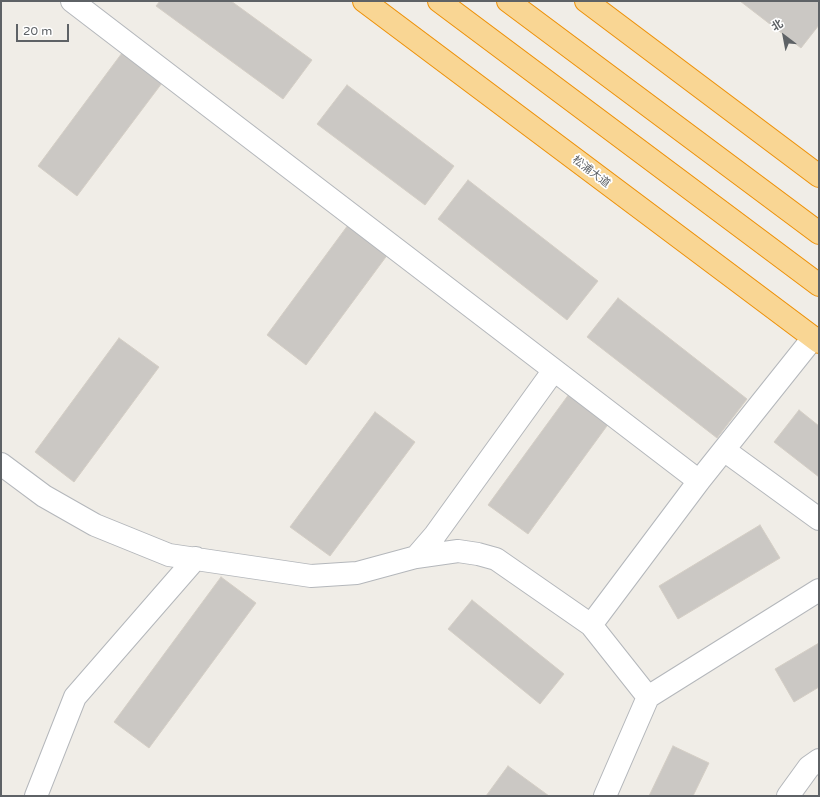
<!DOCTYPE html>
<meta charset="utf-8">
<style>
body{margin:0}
#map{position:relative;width:820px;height:797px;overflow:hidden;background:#f0ede7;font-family:"Varela Round","Noto Sans SC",sans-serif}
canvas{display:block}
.frame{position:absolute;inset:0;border:2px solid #5e6266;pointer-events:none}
.north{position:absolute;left:764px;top:16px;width:40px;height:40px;-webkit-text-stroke:3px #fff;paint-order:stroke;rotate:328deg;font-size:11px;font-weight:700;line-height:16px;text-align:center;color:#5e6266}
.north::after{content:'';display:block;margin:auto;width:14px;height:18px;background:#5e6266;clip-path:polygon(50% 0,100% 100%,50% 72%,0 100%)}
.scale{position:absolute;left:16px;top:24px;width:53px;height:18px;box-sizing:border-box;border:2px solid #5e6266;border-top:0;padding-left:5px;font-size:12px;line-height:14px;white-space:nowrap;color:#5e6266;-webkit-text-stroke:3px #fff;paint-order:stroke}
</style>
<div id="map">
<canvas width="820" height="797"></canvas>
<div class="frame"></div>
<div class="north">北</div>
<div class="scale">20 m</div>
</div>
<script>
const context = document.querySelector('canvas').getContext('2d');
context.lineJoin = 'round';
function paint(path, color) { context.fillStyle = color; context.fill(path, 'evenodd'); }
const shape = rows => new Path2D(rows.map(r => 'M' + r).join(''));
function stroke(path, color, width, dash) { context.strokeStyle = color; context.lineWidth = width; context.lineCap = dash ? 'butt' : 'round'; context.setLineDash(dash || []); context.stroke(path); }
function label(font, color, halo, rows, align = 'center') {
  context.font = font + ' "Varela Round","Noto Sans SC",sans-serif'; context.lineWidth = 3.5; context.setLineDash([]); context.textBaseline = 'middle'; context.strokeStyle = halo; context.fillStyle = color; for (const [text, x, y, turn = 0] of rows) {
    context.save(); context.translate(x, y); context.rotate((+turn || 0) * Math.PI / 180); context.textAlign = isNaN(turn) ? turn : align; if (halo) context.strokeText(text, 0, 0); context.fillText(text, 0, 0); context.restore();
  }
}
const building = shape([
 [160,1,231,1,312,60,283,99,156,6,160,1],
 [740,1,819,1,819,25,801,48,740,1],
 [125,49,165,79,77,196,38,166,125,49],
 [347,85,454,166,425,205,317,124,347,85],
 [468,180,598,281,567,320,438,219,468,180],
 [351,221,391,250,306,365,267,335,351,221],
 [618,298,747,399,717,438,587,337,618,298],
 [119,338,159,367,74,482,35,452,119,338],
 [572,390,612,419,528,534,488,505,572,390],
 [799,410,819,426,819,477,774,442,799,410],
 [375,412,415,442,330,556,290,527,375,412],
 [760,525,780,558,678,619,659,586,760,525],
 [221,577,256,603,149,748,114,722,221,577],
 [472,600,564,674,540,704,448,629,472,600],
 [819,643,819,687,794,702,775,669,819,643],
 [673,746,709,763,693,796,649,796,673,746],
 [508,766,549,796,486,796,508,766]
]);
const minor = shape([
 [72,1,699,481],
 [724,450,819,519],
 [1,464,44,496,95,525,169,555,311,576,357,573,416,557,458,551,478,554,496,559,591,625,648,697,605,796],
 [416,557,435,535,554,370],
 [591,625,699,481,813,338],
 [648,697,819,590],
 [36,796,75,697,196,558],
 [788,796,809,767,819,760]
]);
const highway = shape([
 [364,1,819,342],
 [439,1,819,285],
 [508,1,819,233],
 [586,1,819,176]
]);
const streetNames = [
 ["松浦大道",591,172,37]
];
paint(building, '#cbc8c4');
stroke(building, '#d4cec5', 1);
stroke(minor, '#b4b7bb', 24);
stroke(highway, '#ed9109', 24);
stroke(minor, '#fff', 22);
stroke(highway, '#f9d694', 22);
label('11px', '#5e6266', '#fff', streetNames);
</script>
